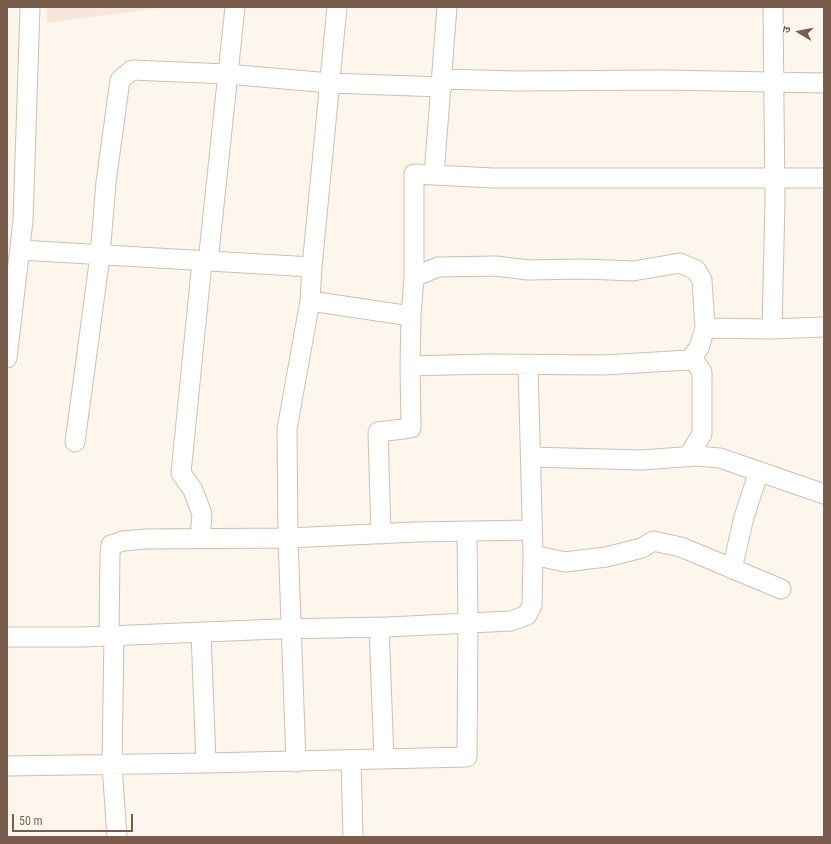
<!DOCTYPE html>
<meta charset="utf-8">
<style>
body{margin:0}
#map{position:relative;width:831px;height:844px;overflow:hidden;background:#fdf6ec;font-family:"Roboto Condensed","Noto Sans Devanagari",sans-serif}
canvas{display:block}
.frame{position:absolute;inset:0;border:8px solid #7a5c4d;pointer-events:none}
.north{position:absolute;left:779px;top:12px;width:40px;height:40px;-webkit-text-stroke:3px #fffaf3;paint-order:stroke;rotate:280deg;font-size:11px;font-weight:700;line-height:16px;text-align:center;color:#7a5c4d}
.north::after{content:'';display:block;margin:auto;width:14px;height:18px;background:#7a5c4d;clip-path:polygon(50% 0,100% 100%,50% 72%,0 100%)}
.scale{position:absolute;left:12px;top:814px;width:121px;height:18px;box-sizing:border-box;border:2px solid #7a5c4d;border-top:0;padding-left:5px;font-size:12px;line-height:14px;white-space:nowrap;color:#7a5c4d;-webkit-text-stroke:3px #fffaf3;paint-order:stroke}
</style>
<div id="map">
<canvas width="831" height="844"></canvas>
<div class="frame"></div>
<div class="north">उ</div>
<div class="scale">50 m</div>
</div>
<script>
const context = document.querySelector('canvas').getContext('2d');
context.lineJoin = 'round';
function paint(path, color) { context.fillStyle = color; context.fill(path, 'evenodd'); }
const shape = rows => new Path2D(rows.map(r => 'M' + r).join(''));
function stroke(path, color, width, dash) { context.strokeStyle = color; context.lineWidth = width; context.lineCap = dash ? 'butt' : 'round'; context.setLineDash(dash || []); context.stroke(path); }
const residential = shape([
 [46,7,166,7,47,23]
]);
const street = shape([
 [442,79,517,81,663,80,824,83],
 [434,175,493,178,824,178],
 [20,250,312,267,310,301,411,316,414,277,414,174,434,175,447,7],
 [208,262,235,7],
 [312,267,337,7],
 [411,316,410,366,487,364,604,365,689,360,699,348,705,328,702,280,696,270,680,263,633,271,584,269,528,270,496,266,438,267,414,277],
 [705,328,772,329,824,327],
 [772,329,775,201,773,7],
 [7,358,23,221,30,7],
 [528,364,533,555,565,562,606,557,642,548,653,541,681,547,781,589],
 [75,442,100,256,106,182,120,80,132,70,227,74,330,83,442,87],
 [531,457,642,460,696,456,720,458,824,494],
 [688,457,702,434,702,372,692,357],
 [381,534,378,432,411,428,410,366],
 [200,538,202,514,193,490,181,473,202,262],
 [732,569,744,517,759,471],
 [379,627,384,759],
 [201,632,206,763],
 [109,636,110,555,111,545,123,541,146,539,288,538,416,532,532,530],
 [114,636,112,765,117,837],
 [7,637,83,637,278,629,387,627,511,621,527,615,532,605,533,555],
 [351,760,353,837],
 [296,762,288,538,287,429,310,301],
 [7,766,206,763,467,757,468,623,467,531]
]);
paint(residential, '#f5e8da');
stroke(street, '#d1beb0', 21);
stroke(street, '#fff', 19);
</script>
